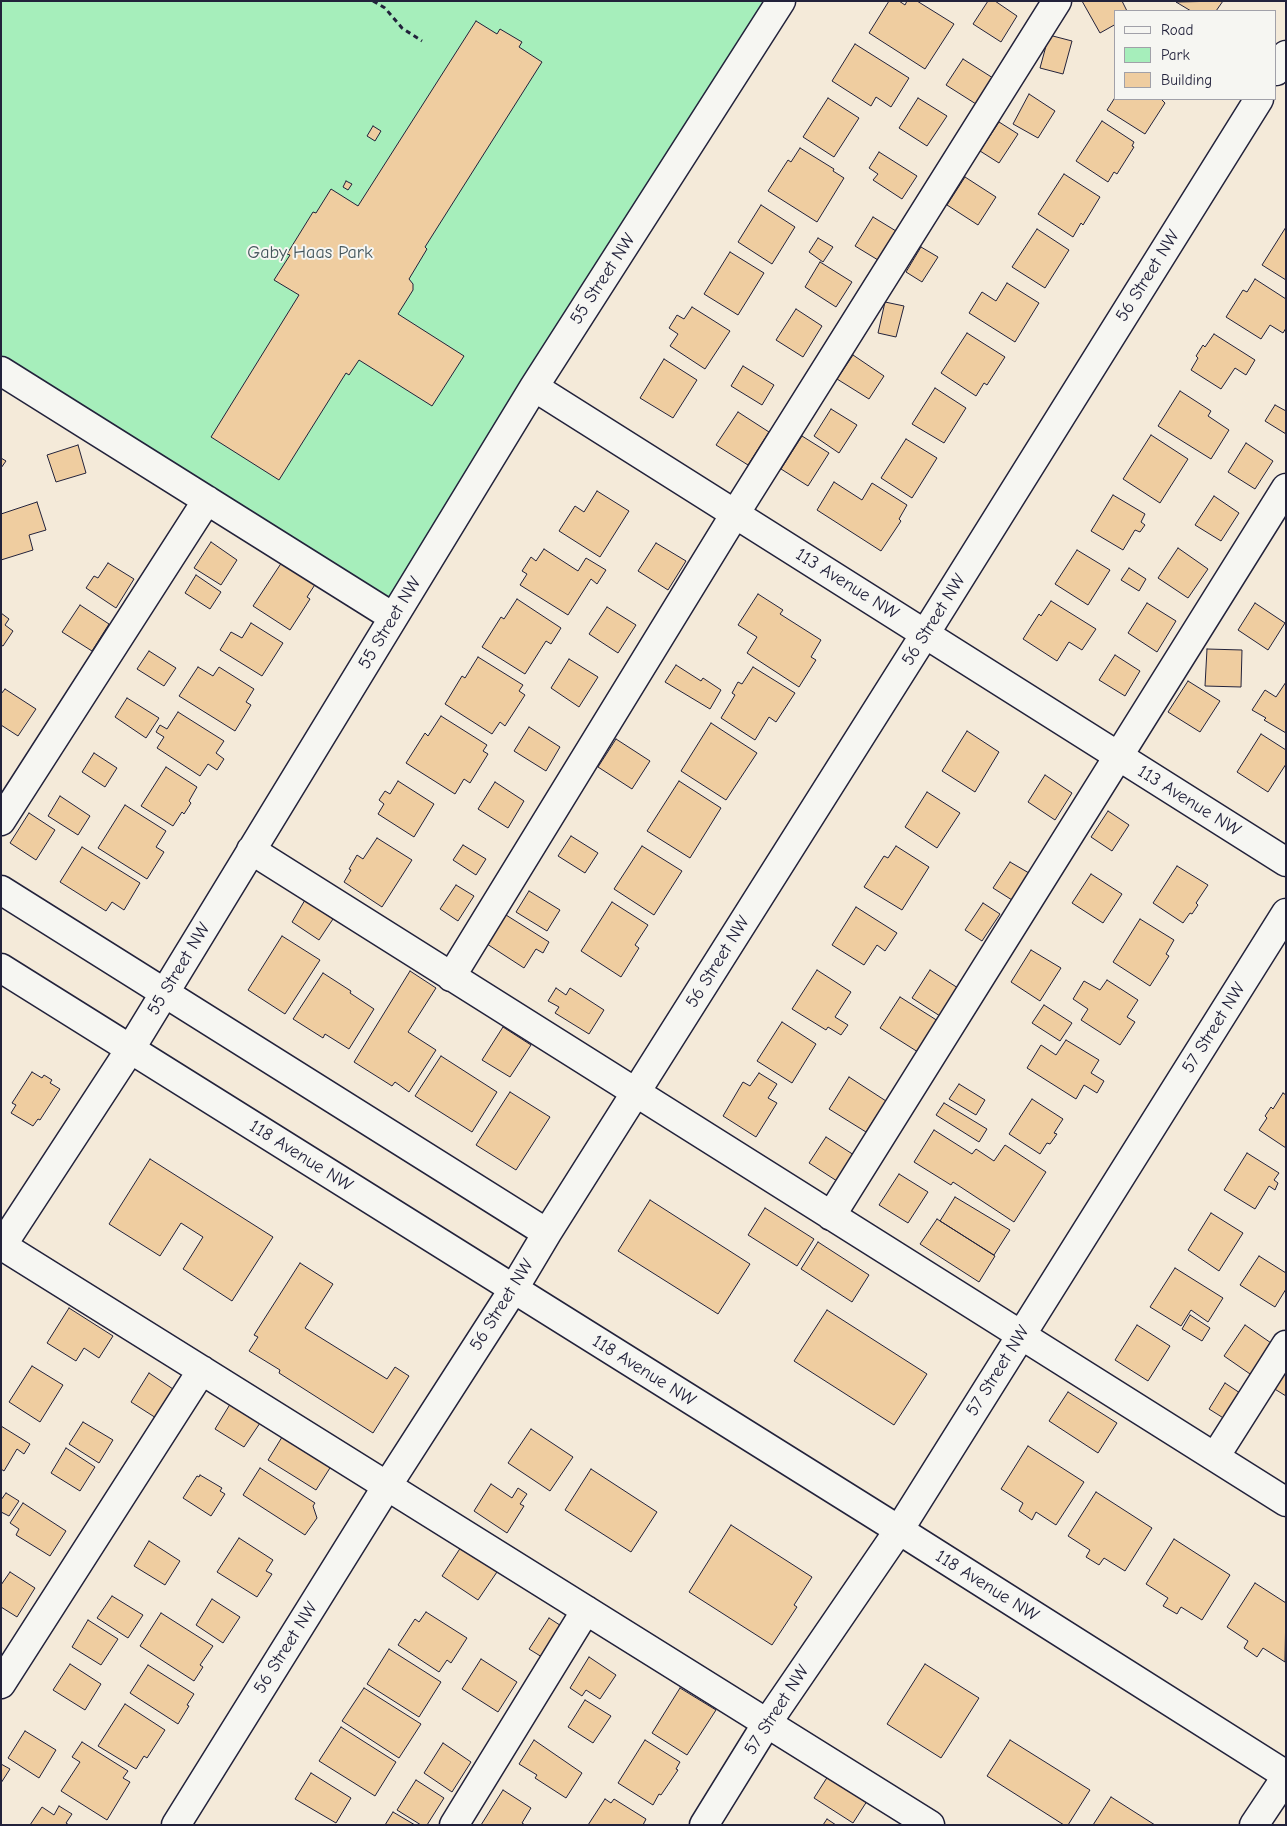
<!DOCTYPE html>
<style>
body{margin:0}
#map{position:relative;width:1287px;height:1826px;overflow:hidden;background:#f4ead9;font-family:"Comic Neue",sans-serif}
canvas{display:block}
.frame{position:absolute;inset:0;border:2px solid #22223b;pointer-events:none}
.legend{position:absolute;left:1114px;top:10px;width:162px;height:90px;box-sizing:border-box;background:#f6f6f2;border:1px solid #a1a1a9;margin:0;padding:6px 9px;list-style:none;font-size:15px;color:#22223b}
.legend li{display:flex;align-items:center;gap:10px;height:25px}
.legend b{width:25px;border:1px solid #a1a1a9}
</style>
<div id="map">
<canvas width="1287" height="1826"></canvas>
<div class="frame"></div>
<ul class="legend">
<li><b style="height:6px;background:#f6f6f2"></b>Road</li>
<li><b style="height:14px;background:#a6eebb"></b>Park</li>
<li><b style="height:14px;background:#efcda0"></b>Building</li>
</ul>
</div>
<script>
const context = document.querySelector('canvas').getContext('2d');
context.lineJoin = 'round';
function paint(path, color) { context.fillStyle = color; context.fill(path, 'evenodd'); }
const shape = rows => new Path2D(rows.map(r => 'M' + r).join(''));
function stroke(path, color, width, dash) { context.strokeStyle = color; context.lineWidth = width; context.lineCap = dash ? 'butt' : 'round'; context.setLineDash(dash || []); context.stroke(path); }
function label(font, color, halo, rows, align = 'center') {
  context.font = font + ' "Comic Neue",sans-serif'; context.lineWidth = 4; context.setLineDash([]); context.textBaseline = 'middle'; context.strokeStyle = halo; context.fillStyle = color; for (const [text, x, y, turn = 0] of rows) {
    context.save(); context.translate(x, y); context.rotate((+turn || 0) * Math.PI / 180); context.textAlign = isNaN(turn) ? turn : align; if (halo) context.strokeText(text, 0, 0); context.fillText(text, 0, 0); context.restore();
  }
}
const green = shape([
 [1,1,766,1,390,598,1,356]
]);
const building = shape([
 [889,1,899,1,905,5,907,1,917,1,954,24,925,69,869,33,889,1],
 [988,1,995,1,1017,16,1001,42,973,24,988,1],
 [1082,1,1122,1,1127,11,1116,11,1116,24,1100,33,1082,1],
 [1223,1,1216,11,1191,11,1176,2,1223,1],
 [476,21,497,34,500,29,522,42,519,47,542,62,425,247,427,249,409,279,413,284,413,290,398,314,464,356,432,406,359,360,349,375,346,373,279,480,211,437,299,295,274,280,290,255,287,254,313,212,316,213,331,189,358,206,476,21],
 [1049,35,1072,41,1063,74,1040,68,1049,35],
 [855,44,909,78,891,107,876,97,871,106,832,81,855,44],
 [963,59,993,78,976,104,946,85,963,59],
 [1029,94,1055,111,1038,138,1013,124,1029,94],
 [1116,96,1116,99,1163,99,1162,100,1165,103,1145,134,1107,110,1116,96],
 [828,98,859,118,834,157,803,137,828,98],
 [918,98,947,116,927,146,899,128,918,98],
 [1102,121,1134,142,1132,146,1134,147,1117,174,1114,172,1108,182,1076,161,1102,121],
 [999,122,1018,134,999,163,980,151,999,122],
 [373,126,381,131,375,141,367,136,373,126],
 [800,148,834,169,833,171,844,178,817,222,768,191,788,160,791,162,800,148],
 [879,152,917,176,902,199,873,180,878,174,869,168,879,152],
 [1064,174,1100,197,1083,225,1081,223,1073,237,1038,214,1064,174],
 [965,177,996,197,978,225,947,205,965,177],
 [346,181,352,184,348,190,343,187,346,181],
 [761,205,795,227,772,264,738,242,761,205],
 [873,217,896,231,878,260,855,246,873,217],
 [1286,227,1286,280,1262,265,1286,227],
 [1037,229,1069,250,1045,288,1012,267,1037,229],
 [818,238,833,247,823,262,809,252,818,238],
 [921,247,938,257,922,282,906,272,921,247],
 [730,252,764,273,738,315,704,294,730,252],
 [820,262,852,282,836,307,805,287,820,262],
 [1255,279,1286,299,1286,328,1283,333,1270,325,1261,339,1226,317,1243,290,1247,292,1255,279],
 [1007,283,1039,303,1015,342,969,313,982,292,996,301,1007,283],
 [885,302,904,306,896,337,878,333,885,302],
 [692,307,730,331,705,369,670,346,678,334,669,328,677,315,684,319,692,307],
 [796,309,822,326,803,357,776,340,796,309],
 [967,333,1005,357,987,385,984,383,976,396,941,373,967,333],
 [1214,334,1255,360,1246,375,1235,368,1221,389,1191,370,1198,358,1196,356,1203,345,1205,347,1214,334],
 [853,355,884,376,869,399,837,379,853,355],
 [664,359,697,380,673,418,640,398,664,359],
 [743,366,774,385,762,405,731,386,743,366],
 [935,388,966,408,944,443,912,424,935,388],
 [1180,391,1211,411,1208,416,1229,430,1211,459,1158,426,1180,391],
 [1275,405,1286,411,1286,434,1265,421,1275,405],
 [831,409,857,425,839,453,814,436,831,409],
 [738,412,769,432,748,465,716,445,738,412],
 [1151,435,1188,459,1160,503,1123,479,1151,435],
 [802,436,829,453,808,486,781,469,802,436],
 [906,439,937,458,912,498,881,478,906,439],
 [1246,443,1273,461,1255,489,1228,472,1246,443],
 [78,445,86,473,56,482,47,455,78,445],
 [1,458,6,461,1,468,1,458],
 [834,482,862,500,872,483,907,505,899,519,901,521,881,551,817,510,834,482],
 [597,491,629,511,600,557,559,531,575,506,584,512,597,491],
 [1113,495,1145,514,1141,522,1145,525,1140,532,1135,530,1123,550,1091,531,1113,495],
 [1214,496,1239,513,1221,541,1195,525,1214,496],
 [37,502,46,530,29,535,33,550,1,560,1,514,37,502],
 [211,542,237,560,221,585,194,568,211,542],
 [656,543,686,561,668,590,638,571,656,543],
 [1178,548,1208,569,1188,598,1158,578,1178,548],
 [544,549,578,571,586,558,606,570,597,584,591,579,568,615,520,585,527,574,522,571,531,557,536,561,544,549],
 [1077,550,1110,570,1088,605,1055,584,1077,550],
 [282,562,316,583,307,597,310,599,290,630,253,606,282,562],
 [108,563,134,579,116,608,86,588,94,576,98,578,108,563],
 [1129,568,1146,579,1139,591,1121,580,1129,568],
 [196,575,221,592,210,609,185,593,196,575],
 [758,594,783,610,780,614,821,640,811,657,816,660,799,687,747,653,757,637,738,625,758,594],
 [517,599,561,628,551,644,546,641,525,674,482,647,501,617,504,619,517,599],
 [1051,601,1096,629,1082,650,1069,642,1057,661,1023,639,1039,614,1041,616,1051,601],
 [1147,603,1176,621,1157,652,1128,633,1147,603],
 [1255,603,1285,623,1268,650,1238,630,1255,603],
 [80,605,109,624,92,651,62,632,80,605],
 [607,607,636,625,618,653,589,634,607,607],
 [1,613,9,619,5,625,13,631,3,646,1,645,1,613],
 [251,623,283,643,262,676,220,650,231,632,242,638,251,623],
 [1207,649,1242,650,1241,687,1205,686,1207,649],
 [149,651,176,668,164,686,137,669,149,651],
 [1115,655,1140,671,1125,696,1099,680,1115,655],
 [478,657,523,685,519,691,525,695,505,726,500,722,492,734,445,704,462,676,465,678,478,657],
 [569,659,598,677,579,707,551,688,569,659],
 [676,665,701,681,703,678,721,690,710,709,665,682,676,665],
 [198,667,213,676,219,667,254,689,246,702,251,705,235,731,179,696,198,667],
 [753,667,795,693,776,722,769,717,755,740,721,718,735,695,732,693,738,682,742,684,753,667],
 [1188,681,1220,701,1200,732,1168,712,1188,681],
 [1286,682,1286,733,1264,720,1266,718,1252,710,1265,690,1276,697,1286,682],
 [5,689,36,709,18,736,1,725,1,694,5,689],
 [127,698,159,718,146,738,115,717,127,698],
 [178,712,224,741,216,753,224,759,217,770,208,764,200,776,157,748,164,737,156,732,160,725,167,729,178,712],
 [441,716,487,745,483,751,488,754,470,783,464,779,455,794,406,763,425,733,428,736,441,716],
 [711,723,757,753,726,800,681,771,711,723],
 [529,727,560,747,546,771,514,751,529,727],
 [967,731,999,752,975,792,942,771,967,731],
 [1261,734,1286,750,1286,764,1268,792,1237,772,1261,734],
 [616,739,650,761,632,789,598,767,616,739],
 [94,753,117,768,105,787,82,772,94,753],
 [166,767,197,787,189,801,191,803,184,814,182,812,173,826,141,806,166,767],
 [1045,775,1072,793,1055,820,1028,802,1045,775],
 [398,781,434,804,414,837,378,814,384,804,379,800,385,791,390,794,398,781],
 [679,781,721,808,690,858,647,831,679,781],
 [495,782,524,801,508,828,478,809,495,782],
 [927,792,960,813,937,848,905,827,927,792],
 [60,796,90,816,78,835,48,816,60,796],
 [125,805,166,831,156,847,164,852,147,879,98,848,125,805],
 [1108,811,1129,825,1112,851,1091,837,1108,811],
 [29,813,55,830,36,860,10,843,29,813],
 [571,836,598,853,585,873,558,856,571,836],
 [377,838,412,860,382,907,344,882,351,870,349,869,357,855,363,859,377,838],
 [463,845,486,859,476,875,453,860,463,845],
 [642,846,682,871,654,915,614,889,642,846],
 [896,846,929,867,902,910,864,887,884,856,888,858,896,846],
 [82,847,140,883,124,910,112,902,106,911,60,882,82,847],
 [1010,862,1029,873,1012,900,993,888,1010,862],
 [1177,866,1208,885,1196,903,1198,905,1192,914,1190,913,1183,923,1153,903,1177,866],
 [1091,874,1122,894,1103,923,1072,903,1091,874],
 [456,885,474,896,458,921,440,909,456,885],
 [529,891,560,910,547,931,516,912,529,891],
 [305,900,333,919,319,940,292,922,305,900],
 [612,902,648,925,635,945,639,948,621,977,581,951,612,902],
 [983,903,1000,914,982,941,965,930,983,903],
 [856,907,897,933,885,951,877,945,864,965,832,945,856,907],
 [506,915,549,942,543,953,536,949,524,968,487,944,506,915],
 [1140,919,1174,940,1166,954,1169,956,1150,986,1113,962,1140,919],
 [282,936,320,960,285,1014,248,990,282,936],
 [1031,950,1061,968,1040,1001,1011,982,1031,950],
 [817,970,851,992,835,1017,848,1025,841,1035,828,1027,826,1030,792,1009,817,970],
 [930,970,958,988,940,1016,912,998,930,970],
 [410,971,436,988,408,1032,436,1050,409,1092,395,1082,392,1086,354,1062,410,971],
 [323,973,351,991,350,993,374,1009,349,1049,325,1034,323,1038,293,1019,323,973],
 [1107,980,1138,1000,1127,1017,1135,1022,1120,1045,1081,1020,1088,1009,1073,999,1084,981,1100,990,1107,980],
 [556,988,566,995,570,988,604,1010,589,1034,555,1013,559,1007,548,1001,556,988],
 [900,997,938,1021,918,1052,880,1028,900,997],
 [1044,1005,1072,1023,1060,1041,1032,1023,1044,1005],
 [782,1022,816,1044,792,1083,757,1061,782,1022],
 [503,1027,531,1045,510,1077,482,1060,503,1027],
 [1066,1040,1099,1060,1091,1073,1104,1081,1097,1093,1084,1085,1076,1099,1027,1068,1041,1045,1056,1055,1066,1040],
 [441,1056,497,1092,472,1132,415,1096,441,1056],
 [32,1072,42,1078,44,1075,52,1080,50,1083,60,1089,40,1120,38,1119,33,1126,11,1113,16,1105,12,1103,32,1072],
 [759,1073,777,1084,768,1098,777,1103,756,1137,723,1116,743,1082,750,1086,759,1073],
 [849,1077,886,1101,866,1132,829,1109,849,1077],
 [959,1084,985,1100,976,1115,949,1099,959,1084],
 [510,1092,550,1117,516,1170,476,1145,510,1092],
 [1283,1093,1286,1095,1286,1148,1259,1130,1267,1118,1265,1116,1271,1107,1273,1109,1283,1093],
 [1032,1099,1063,1119,1054,1133,1057,1134,1050,1144,1047,1143,1040,1154,1009,1134,1032,1099],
 [944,1103,987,1129,979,1142,936,1115,944,1103],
 [934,1130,972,1154,976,1149,994,1161,1005,1145,1046,1172,1014,1222,953,1182,951,1185,914,1162,934,1130],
 [826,1137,854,1155,837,1181,809,1163,826,1137],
 [1247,1153,1279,1173,1274,1180,1278,1183,1275,1190,1269,1186,1255,1209,1224,1190,1247,1153],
 [150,1159,273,1237,232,1301,183,1269,203,1237,181,1223,160,1256,109,1224,150,1159],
 [899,1174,928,1192,908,1223,879,1205,899,1174],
 [955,1197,1010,1230,994,1255,940,1221,955,1197],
 [650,1200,750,1264,718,1314,618,1251,650,1200],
 [765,1208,814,1239,797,1266,748,1235,765,1208],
 [1211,1213,1243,1233,1219,1271,1188,1250,1211,1213],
 [937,1219,995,1256,979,1282,920,1244,937,1219],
 [818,1242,869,1275,852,1302,801,1269,818,1242],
 [1259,1256,1286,1273,1286,1289,1275,1307,1240,1285,1259,1256],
 [300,1263,333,1284,305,1328,387,1379,395,1367,409,1376,373,1433,279,1373,280,1370,249,1351,258,1337,254,1335,300,1263],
 [1175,1268,1223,1298,1208,1322,1191,1310,1181,1326,1150,1307,1175,1268],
 [69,1308,113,1336,99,1358,84,1348,76,1361,47,1343,69,1308],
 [827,1310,927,1374,894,1425,794,1361,827,1310],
 [1190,1315,1210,1328,1202,1341,1182,1329,1190,1315],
 [1137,1325,1170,1346,1148,1381,1115,1360,1137,1325],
 [1245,1325,1274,1345,1253,1376,1224,1356,1245,1325],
 [32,1366,63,1385,40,1422,9,1402,32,1366],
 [1286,1368,1286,1396,1273,1388,1286,1368],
 [149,1373,182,1395,164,1423,131,1402,149,1373],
 [1225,1383,1240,1393,1225,1419,1209,1409,1225,1383],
 [1068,1392,1117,1423,1098,1453,1049,1421,1068,1392],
 [232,1401,262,1420,244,1447,215,1429,232,1401],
 [83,1422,113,1440,99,1463,69,1444,83,1422],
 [1,1426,30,1444,24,1454,17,1449,4,1471,1,1469,1,1426],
 [287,1429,335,1460,316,1490,268,1460,287,1429],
 [531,1429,573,1457,550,1491,508,1463,531,1429],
 [1028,1446,1084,1482,1056,1525,1036,1512,1032,1520,1019,1511,1023,1503,1001,1489,1028,1446],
 [66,1448,95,1467,80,1491,51,1473,66,1448],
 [260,1468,315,1503,313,1506,317,1518,305,1535,243,1495,260,1468],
 [591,1469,657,1512,631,1552,565,1510,591,1469],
 [200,1475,222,1488,220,1491,225,1494,211,1516,183,1498,197,1476,199,1477,200,1475],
 [491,1484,512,1498,518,1488,527,1494,520,1504,524,1506,507,1533,474,1511,491,1484],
 [1096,1492,1152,1528,1125,1571,1104,1558,1099,1565,1086,1557,1090,1550,1068,1536,1096,1492],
 [6,1493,19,1501,9,1516,1,1512,1,1500,6,1493],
 [23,1503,66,1531,50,1556,16,1535,19,1529,10,1523,23,1503],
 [731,1525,812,1577,794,1605,797,1607,772,1645,689,1592,731,1525],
 [239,1538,273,1560,266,1571,272,1574,257,1597,217,1572,239,1538],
 [1174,1539,1230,1575,1202,1620,1181,1607,1177,1614,1163,1606,1168,1598,1146,1584,1174,1539],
 [149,1541,180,1561,165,1585,134,1566,149,1541],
 [463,1544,499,1569,478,1600,442,1576,463,1544],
 [10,1572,35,1588,17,1617,1,1607,1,1585,10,1572],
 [1255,1583,1286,1603,1285,1662,1263,1648,1257,1657,1244,1648,1248,1641,1227,1627,1255,1583],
 [112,1596,143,1615,128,1638,97,1618,112,1596],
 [212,1599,240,1617,223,1643,196,1625,212,1599],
 [426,1612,467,1638,451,1663,447,1660,439,1672,398,1645,415,1619,419,1622,426,1612],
 [161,1613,213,1646,200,1665,203,1667,194,1681,140,1646,161,1613],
 [549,1618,569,1631,550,1662,529,1649,549,1618],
 [88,1620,118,1639,101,1665,72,1647,88,1620],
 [389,1649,441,1682,419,1717,367,1684,389,1649],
 [589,1657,616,1675,600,1699,586,1690,582,1696,570,1688,589,1657],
 [481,1659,517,1682,498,1712,462,1689,481,1659],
 [70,1664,101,1684,85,1710,53,1690,70,1664],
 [925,1664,979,1698,941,1758,887,1724,925,1664],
 [148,1665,194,1694,187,1705,189,1706,178,1724,130,1693,148,1665],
 [364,1688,421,1724,399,1758,342,1721,364,1688],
 [680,1688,716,1710,687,1755,652,1733,680,1688],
 [585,1700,611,1716,593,1743,568,1727,585,1700],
 [125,1704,165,1730,147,1758,144,1756,136,1769,98,1746,125,1704],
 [341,1727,396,1762,375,1796,319,1761,341,1727],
 [25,1731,56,1750,39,1778,8,1758,25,1731],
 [534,1740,582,1773,566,1798,535,1778,537,1775,519,1764,534,1740],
 [645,1740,680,1762,676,1769,678,1770,661,1795,659,1794,653,1805,618,1783,645,1740],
 [1010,1740,1090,1790,1068,1825,1064,1825,987,1776,1010,1740],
 [82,1742,128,1771,123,1778,130,1782,107,1820,61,1791,80,1762,72,1757,82,1742],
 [443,1743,471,1762,452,1792,424,1773,443,1743],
 [1,1764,10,1769,1,1783,1,1764],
 [311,1773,351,1798,336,1823,295,1799,311,1773],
 [830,1773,869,1798,853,1823,814,1798,830,1773],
 [416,1780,444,1798,427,1825,421,1825,397,1810,416,1780],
 [503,1790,531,1808,522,1823,525,1825,481,1825,503,1790],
 [1111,1797,1155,1825,1093,1825,1111,1797],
 [605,1799,611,1803,614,1799,646,1819,643,1825,588,1825,605,1799],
 [59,1806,72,1814,66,1823,69,1825,30,1825,42,1807,54,1815,59,1806],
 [393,1812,415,1825,385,1825,393,1812],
 [827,1819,836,1825,823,1825,827,1819]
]);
const path = shape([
 [373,1,385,8,402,28,422,41]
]);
const minor = shape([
 [1276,71,1286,55],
 [1,371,393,617],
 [534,387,1286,862],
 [1,821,207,500],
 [251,850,1286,1502],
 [1,890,547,1233],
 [451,977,735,514,1057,1],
 [831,1216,1286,488],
 [1,1245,930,1825],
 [1,1247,131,1048,534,387,781,1],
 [1215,1457,1286,1345],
 [1,1684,202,1370],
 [176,1825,387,1486,513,1290,547,1233,925,634,1259,99],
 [454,1825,586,1610],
 [704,1825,767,1723,899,1530,1286,913],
 [1254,1825,1286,1777]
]);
const major = shape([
 [1,968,899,1530,1286,1775]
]);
const parkNames = [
 ["Gaby Haas Park",310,253]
];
const streetNames = [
 ["56 Street NW",1148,276,-58],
 ["55 Street NW",603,279,-57],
 ["113 Avenue NW",847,584,32],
 ["56 Street NW",934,620,-58],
 ["55 Street NW",390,623,-59],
 ["113 Avenue NW",1189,801,32],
 ["56 Street NW",718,962,-58],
 ["55 Street NW",179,969,-59],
 ["57 Street NW",1214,1028,-58],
 ["118 Avenue NW",301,1156,32],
 ["56 Street NW",502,1305,-58],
 ["118 Avenue NW",644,1371,32],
 ["57 Street NW",998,1371,-58],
 ["118 Avenue NW",987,1586,32],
 ["56 Street NW",286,1648,-58],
 ["57 Street NW",777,1710,-57]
];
paint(green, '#a6eebb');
paint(building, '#efcda0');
stroke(building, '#22223b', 1);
stroke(minor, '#22223b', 31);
stroke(major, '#22223b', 31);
stroke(path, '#22223b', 3, [5, 4]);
stroke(minor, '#f6f6f2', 28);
stroke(major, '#f6f6f2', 28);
label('18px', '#43555b', '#f6f6f2', parkNames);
label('18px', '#22223b', '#f6f6f2', streetNames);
</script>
